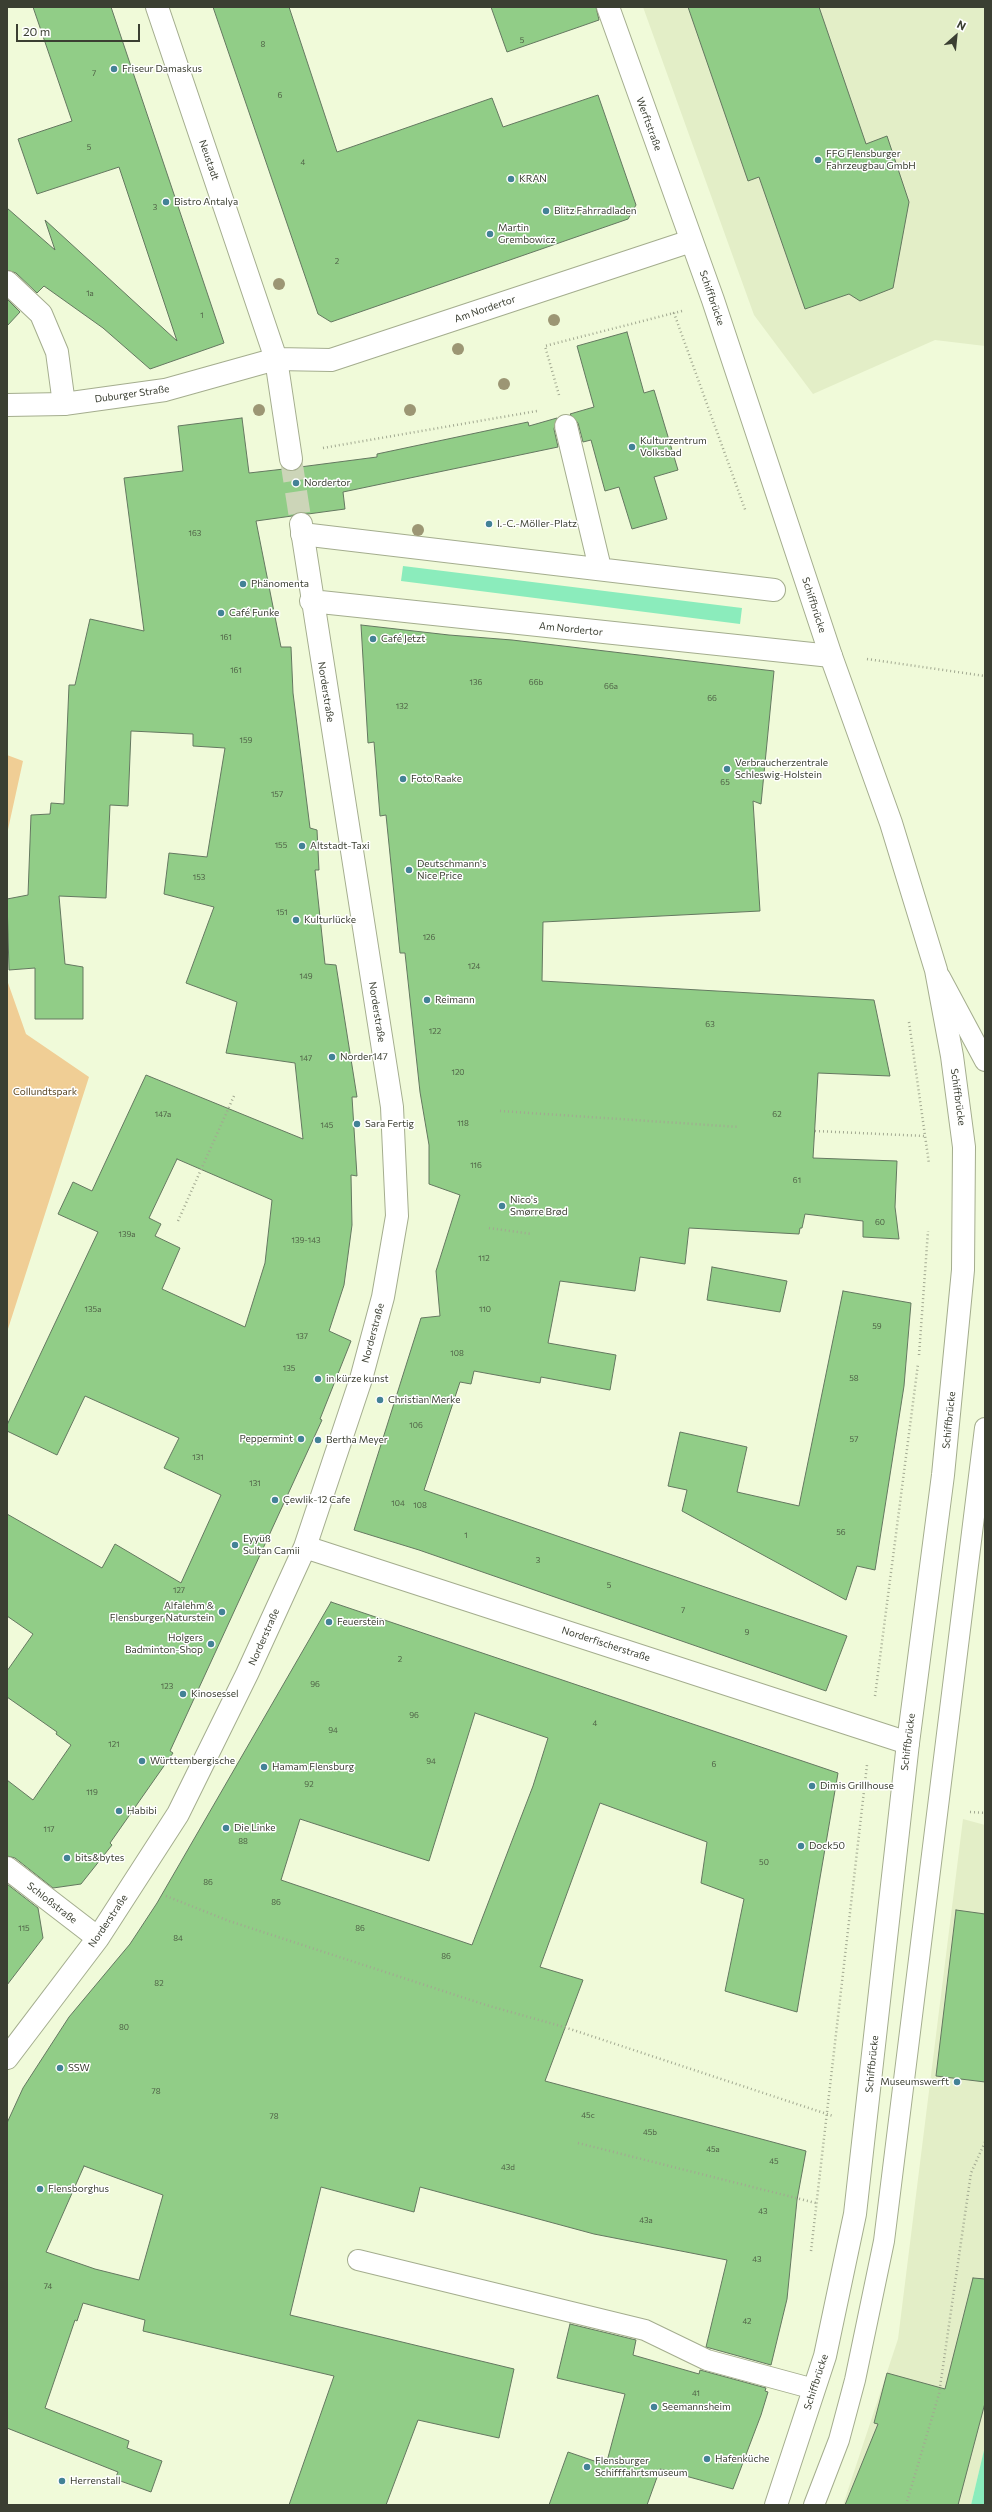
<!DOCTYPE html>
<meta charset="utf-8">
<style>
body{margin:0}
#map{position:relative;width:992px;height:2512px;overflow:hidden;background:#f0fad9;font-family:Commissioner,sans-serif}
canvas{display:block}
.frame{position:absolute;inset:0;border:8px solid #3b3f32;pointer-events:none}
.north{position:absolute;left:936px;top:16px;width:40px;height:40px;-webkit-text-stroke:3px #fff;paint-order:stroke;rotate:27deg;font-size:11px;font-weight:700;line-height:16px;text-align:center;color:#3b3f32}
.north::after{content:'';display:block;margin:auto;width:14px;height:18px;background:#3b3f32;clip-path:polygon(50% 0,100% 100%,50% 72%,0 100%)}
.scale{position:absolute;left:16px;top:24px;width:124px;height:18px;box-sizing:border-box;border:2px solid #3b3f32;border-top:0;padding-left:5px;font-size:12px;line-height:14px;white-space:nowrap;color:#3b3f32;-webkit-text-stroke:3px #fff;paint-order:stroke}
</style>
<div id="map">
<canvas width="992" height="2512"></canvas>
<div class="frame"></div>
<div class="north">N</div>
<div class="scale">20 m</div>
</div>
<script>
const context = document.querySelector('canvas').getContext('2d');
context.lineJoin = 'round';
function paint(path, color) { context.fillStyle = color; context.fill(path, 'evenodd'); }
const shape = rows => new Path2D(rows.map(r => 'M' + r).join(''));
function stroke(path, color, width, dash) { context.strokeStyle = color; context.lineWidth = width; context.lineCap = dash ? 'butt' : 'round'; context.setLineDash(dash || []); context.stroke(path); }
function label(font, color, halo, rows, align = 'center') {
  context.font = font + ' Commissioner,sans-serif'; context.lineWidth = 3; context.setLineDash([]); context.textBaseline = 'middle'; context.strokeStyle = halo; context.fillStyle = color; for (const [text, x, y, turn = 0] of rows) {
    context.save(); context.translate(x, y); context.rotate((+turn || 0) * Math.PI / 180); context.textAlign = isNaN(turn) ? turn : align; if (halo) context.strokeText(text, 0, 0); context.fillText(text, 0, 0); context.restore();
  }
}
const built = shape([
 [643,7,985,7,985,346,935,340,813,394,754,315],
 [963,1819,985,1825,985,2447,971,2505,843,2505,898,2339]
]);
const green = shape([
 [7,755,23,761,7,834],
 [7,980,26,1034,89,1077,7,1332]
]);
const water = shape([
 [403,566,742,608,740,624,401,581],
 [985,2446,985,2505,971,2505]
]);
const building = shape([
 [33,7,111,7,224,343,150,369,103,328,44,286,37,293,16,273,7,270,7,208,55,250,45,220,177,341,119,167,37,194,18,139,72,121,33,7],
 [213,7,289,7,337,152,492,98,503,127,598,95,636,205,628,219,331,322,318,314,213,7],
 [491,7,596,7,599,20,507,52,491,7],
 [688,7,819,7,866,144,887,136,909,202,893,288,860,301,849,294,805,309,759,177,748,181,688,7],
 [7,299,20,312,7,326,7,299],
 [627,332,644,393,654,390,678,470,654,477,667,519,632,529,619,487,605,491,591,440,583,442,578,423,570,414,594,407,577,346,627,332],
 [242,418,249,473,284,469,292,471,300,467,377,457,377,454,528,422,529,426,557,418,554,429,558,447,343,492,345,509,308,514,299,512,292,516,256,521,281,647,291,647,293,693,310,828,317,830,319,870,315,870,325,964,336,965,357,1097,352,1097,357,1176,351,1175,352,1225,344,1285,329,1331,351,1341,320,1419,322,1420,170,1751,173,1753,110,1843,112,1845,81,1884,53,1888,15,1858,7,1856,7,1780,33,1800,71,1745,56,1734,57,1732,7,1697,7,1671,33,1634,7,1616,7,1514,102,1568,115,1544,181,1583,221,1495,164,1468,179,1438,85,1396,57,1455,7,1431,7,1425,98,1232,58,1214,73,1182,92,1191,146,1075,303,1139,295,1063,226,1053,237,1002,186,983,214,907,164,894,169,853,207,857,225,748,193,746,193,734,131,731,128,806,110,805,106,898,59,896,65,964,83,967,83,1019,35,1019,35,968,9,970,7,899,28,895,31,815,50,814,51,803,64,804,69,685,75,685,90,619,144,631,124,478,183,471,178,426,242,418],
 [177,1159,272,1200,265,1263,245,1327,162,1289,180,1248,155,1236,161,1224,149,1218,177,1159],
 [361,625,449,635,512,640,774,671,761,804,753,801,760,911,543,922,542,981,874,1000,890,1076,818,1073,813,1158,897,1161,895,1207,899,1239,863,1237,863,1221,805,1214,802,1228,800,1228,799,1234,689,1228,685,1264,640,1257,635,1291,560,1281,548,1343,616,1355,610,1390,541,1377,540,1383,474,1371,471,1384,460,1382,424,1490,847,1636,826,1691,419,1550,354,1530,421,1318,440,1316,436,1271,460,1195,429,1184,429,1145,420,1092,405,953,400,953,386,815,380,816,374,742,368,743,361,625],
 [712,1267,787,1281,780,1312,707,1300,712,1267],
 [843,1291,911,1303,904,1386,875,1570,857,1566,846,1600,682,1511,687,1490,668,1486,680,1432,747,1447,737,1492,799,1506,843,1291],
 [331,1602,838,1773,797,2012,725,1991,744,1899,701,1883,707,1842,600,1803,540,1967,583,1980,545,2081,806,2151,797,2200,787,2299,771,2365,706,2347,727,2260,594,2234,420,2187,414,2212,321,2187,290,2315,514,2369,499,2438,418,2420,386,2505,289,2505,334,2376,143,2331,145,2320,83,2303,77,2321,75,2320,45,2408,129,2441,127,2448,162,2461,151,2492,115,2479,118,2472,7,2428,7,2123,23,2088,69,2017,130,1944,157,1903,331,1602],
 [475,1713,548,1738,533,1786,472,1945,281,1880,300,1819,429,1861,475,1713],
 [84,2166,163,2195,139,2280,95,2269,46,2252,84,2166],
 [7,1884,38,1908,43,1938,7,1985,7,1884],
 [956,1910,985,1914,985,2082,936,2076,956,1910],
 [973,2278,985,2279,985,2403,958,2505,845,2505,878,2424,874,2423,887,2373,945,2389,973,2278],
 [570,2324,636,2340,633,2355,699,2374,700,2370,766,2388,765,2391,768,2392,761,2415,733,2489,660,2469,647,2505,549,2505,568,2452,606,2465,625,2394,557,2378,570,2324]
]);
const pedestrianTunnel = shape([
 [291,459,301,524]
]);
const path = shape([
 [682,311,674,313,746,512],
 [559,395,545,346,674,313],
 [323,448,537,411],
 [867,659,985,676],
 [909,1022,929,1164],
 [500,1111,739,1127],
 [815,1131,925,1136],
 [178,1221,234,1096],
 [489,1228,532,1234],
 [919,1355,928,1231],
 [875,1696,918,1364],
 [970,1812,985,1813],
 [166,1896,229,1921,486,2005,564,2027,833,2116],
 [578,2143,816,2203],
 [811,2251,867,1765],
 [906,2505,939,2394,971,2173,985,2142]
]);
const service = shape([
 [940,977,985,1061],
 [358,2260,645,2330,707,2360,814,2389],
 [814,2505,839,2440,855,2380,884,2241,985,1428]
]);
const pedestrian = shape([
 [276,359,291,459],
 [566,426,600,568],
 [302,534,774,590]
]);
const minor = shape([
 [7,282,41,314,57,352,64,404],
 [311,601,831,656],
 [305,1547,908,1743],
 [7,1868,98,1938],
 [7,2058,98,1938,178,1814,247,1674,305,1547,361,1379,383,1297,397,1216,392,1107,301,524]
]);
const tertiary = shape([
 [157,7,276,359],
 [7,405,64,404,165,390,276,359,331,360,691,241]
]);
const secondary = shape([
 [608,7,713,300,831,656,891,823,936,970,952,1056,964,1147,963,1270,943,1475,908,1743,855,2214,825,2356,776,2505]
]);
const trees = [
 [279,284],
 [554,320],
 [458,349],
 [504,384],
 [259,410],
 [410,410],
 [418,530]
];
const markers = [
 [114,69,4,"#438296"],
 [818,160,4,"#438296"],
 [511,179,4,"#438296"],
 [166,202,4,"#438296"],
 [546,211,4,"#438296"],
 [490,234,4,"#438296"],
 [632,447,4,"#438296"],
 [296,483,4,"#438296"],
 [489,524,4,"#438296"],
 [243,584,4,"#438296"],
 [221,613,4,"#438296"],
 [373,639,4,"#438296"],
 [727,769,4,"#438296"],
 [403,779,4,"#438296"],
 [302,846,4,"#438296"],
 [409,870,4,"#438296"],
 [296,920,4,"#438296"],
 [427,1000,4,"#438296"],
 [332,1057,4,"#438296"],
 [357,1124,4,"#438296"],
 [502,1206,4,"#438296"],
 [318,1379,4,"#438296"],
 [380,1400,4,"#438296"],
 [301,1439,4,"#438296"],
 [318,1440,4,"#438296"],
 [275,1500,4,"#438296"],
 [235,1545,4,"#438296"],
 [222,1612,4,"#438296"],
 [329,1622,4,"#438296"],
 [211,1644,4,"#438296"],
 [183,1694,4,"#438296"],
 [142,1761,4,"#438296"],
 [264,1767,4,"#438296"],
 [812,1786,4,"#438296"],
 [119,1811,4,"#438296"],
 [226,1828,4,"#438296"],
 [801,1846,4,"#438296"],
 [67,1858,4,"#438296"],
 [60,2068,4,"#438296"],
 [957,2082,4,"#438296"],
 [40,2189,4,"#438296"],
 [654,2407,4,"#438296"],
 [707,2459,4,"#438296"],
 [587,2467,4,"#438296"],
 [62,2481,4,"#438296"]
];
const numberNames = [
 ["5",522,40],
 ["8",263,44],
 ["7",94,73],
 ["6",280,95],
 ["5",89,147],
 ["4",303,162],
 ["3",155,207],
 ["2",337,261],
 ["1a",90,293],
 ["1",202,315],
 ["163",195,533],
 ["161",226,637],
 ["161",236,670],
 ["136",476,682],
 ["66b",536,682],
 ["66a",611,686],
 ["66",712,698],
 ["132",402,706],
 ["159",246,740],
 ["65",725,782],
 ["157",277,794],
 ["155",281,845],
 ["153",199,877],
 ["151",282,912],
 ["126",429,937],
 ["124",474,966],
 ["149",306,976],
 ["63",710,1024],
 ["122",435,1031],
 ["147",306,1058],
 ["120",458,1072],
 ["147a",163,1114],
 ["62",777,1114],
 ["118",463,1123],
 ["145",327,1125],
 ["116",476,1165],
 ["61",797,1180],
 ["60",880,1222],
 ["139a",127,1234],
 ["139-143",306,1240],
 ["112",484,1258],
 ["135a",93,1309],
 ["110",485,1309],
 ["59",877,1326],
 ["137",302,1336],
 ["108",457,1353],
 ["135",289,1368],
 ["58",854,1378],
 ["106",416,1425],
 ["57",854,1439],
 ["131",198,1457],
 ["131",255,1483],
 ["104",398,1503],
 ["108",420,1505],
 ["56",841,1532],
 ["1",466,1535],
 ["3",538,1560],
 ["5",609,1585],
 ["127",179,1590],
 ["7",683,1610],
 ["9",747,1632],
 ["2",400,1659],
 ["96",315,1684],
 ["123",167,1686],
 ["96",414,1715],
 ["4",595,1723],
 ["94",333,1730],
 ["121",114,1744],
 ["94",431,1761],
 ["6",714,1764],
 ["92",309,1784],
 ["119",92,1792],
 ["117",49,1829],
 ["88",243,1841],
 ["50",764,1862],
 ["86",208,1882],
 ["86",276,1902],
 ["115",24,1928],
 ["86",360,1928],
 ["84",178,1938],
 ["86",446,1956],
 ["82",159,1983],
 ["80",124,2027],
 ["78",156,2091],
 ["45c",588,2115],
 ["78",274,2116],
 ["45b",650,2132],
 ["45a",713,2149],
 ["45",774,2161],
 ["43d",508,2167],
 ["43",763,2211],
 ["43a",646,2220],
 ["43",757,2259],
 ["74",48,2286],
 ["42",747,2321],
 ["41",696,2393]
];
const poiNames = [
 ["Friseur Damaskus",122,69],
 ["FFG Flensburger",826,154],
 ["Fahrzeugbau GmbH",826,166],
 ["KRAN",519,179],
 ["Bistro Antalya",174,202],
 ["Blitz Fahrradladen",554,211],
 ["Martin",498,228],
 ["Grembowicz",498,240],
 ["Kulturzentrum",640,441],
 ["Volksbad",640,453],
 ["Nordertor",304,483],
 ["I.-C.-Möller-Platz",497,524],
 ["Phänomenta",251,584],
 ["Café Funke",229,613],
 ["Café Jetzt",381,639],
 ["Verbraucherzentrale",735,763],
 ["Schleswig-Holstein",735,775],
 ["Foto Raake",411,779],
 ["Altstadt-Taxi",310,846],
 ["Deutschmann's",417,864],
 ["Nice Price",417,876],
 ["Kulturlücke",304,920],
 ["Reimann",435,1000],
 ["Norder147",340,1057],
 ["Sara Fertig",365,1124],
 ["Nico's",510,1200],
 ["Smørre Brød",510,1212],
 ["in kürze kunst",326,1379],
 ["Christian Merke",388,1400],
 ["Peppermint",293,1439,"right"],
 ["Bertha Meyer",326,1440],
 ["Çewlik-12 Cafe",283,1500],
 ["Eyyüß",243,1539],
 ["Sultan Camii",243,1551],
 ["Alfalehm &",214,1606,"right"],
 ["Flensburger Naturstein",214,1618,"right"],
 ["Feuerstein",337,1622],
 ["Holgers",203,1638,"right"],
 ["Badminton-Shop",203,1650,"right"],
 ["Kinosessel",191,1694],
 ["Württembergische",150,1761],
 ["Hamam Flensburg",272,1767],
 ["Dimis Grillhouse",820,1786],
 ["Habibi",127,1811],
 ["Die Linke",234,1828],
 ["Dock50",809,1846],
 ["bits&bytes",75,1858],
 ["SSW",68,2068],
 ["Museumswerft",949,2082,"right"],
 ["Flensborghus",48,2189],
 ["Seemannsheim",662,2407],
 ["Hafenküche",715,2459],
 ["Flensburger",595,2461],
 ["Schifffahrtsmuseum",595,2473],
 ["Herrenstall",70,2481]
];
const streetNames = [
 ["Werftstraße",649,124,70],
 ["Neustadt",209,160,71],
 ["Schiffbrücke",712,298,71],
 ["Am Nordertor",485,309,-19],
 ["Duburger Straße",132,394,-8],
 ["Schiffbrücke",814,605,72],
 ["Am Nordertor",571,629,6],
 ["Norderstraße",326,692,81],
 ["Norderstraße",377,1012,81],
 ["Schiffbrücke",958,1097,82],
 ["Norderstraße",373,1333,-75],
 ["Schiffbrücke",949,1420,-84],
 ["Norderstraße",264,1637,-66],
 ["Norderfischerstraße",606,1644,18],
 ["Schiffbrücke",908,1742,-83],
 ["Schloßstraße",52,1903,38],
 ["Norderstraße",108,1921,-56],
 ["Schiffbrücke",872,2064,-84],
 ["Schiffbrücke",816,2382,-72]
];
const parkNames = [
 ["Collundtspark",45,1092]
];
paint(built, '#e3eec7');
paint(green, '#f0ce95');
paint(water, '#8becbc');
paint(building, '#91cd87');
stroke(building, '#647860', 1);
stroke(pedestrianTunnel, '#ccd5b8', 22, [22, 11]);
stroke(service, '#a4ad8e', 22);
stroke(pedestrian, '#a4ad8e', 24);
stroke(minor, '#a4ad8e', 24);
stroke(tertiary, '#a4ad8e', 24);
stroke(secondary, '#a4ad8e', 24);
stroke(path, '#a2a991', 2.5, [1, 3]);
stroke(service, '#fff', 20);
stroke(pedestrian, '#fff', 22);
stroke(minor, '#fff', 22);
stroke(tertiary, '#fff', 22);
stroke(secondary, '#fff', 22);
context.fillStyle = '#9c9674';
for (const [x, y] of trees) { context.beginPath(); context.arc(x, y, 6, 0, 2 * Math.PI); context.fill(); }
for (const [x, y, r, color] of markers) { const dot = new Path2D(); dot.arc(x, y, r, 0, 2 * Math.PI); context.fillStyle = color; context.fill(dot); stroke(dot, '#fff', 1.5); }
label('8px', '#506247', null, numberNames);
label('10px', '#3b3f32', '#fff', poiNames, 'left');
label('10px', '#3b3f32', '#fff', streetNames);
label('10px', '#584421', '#fff', parkNames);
</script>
